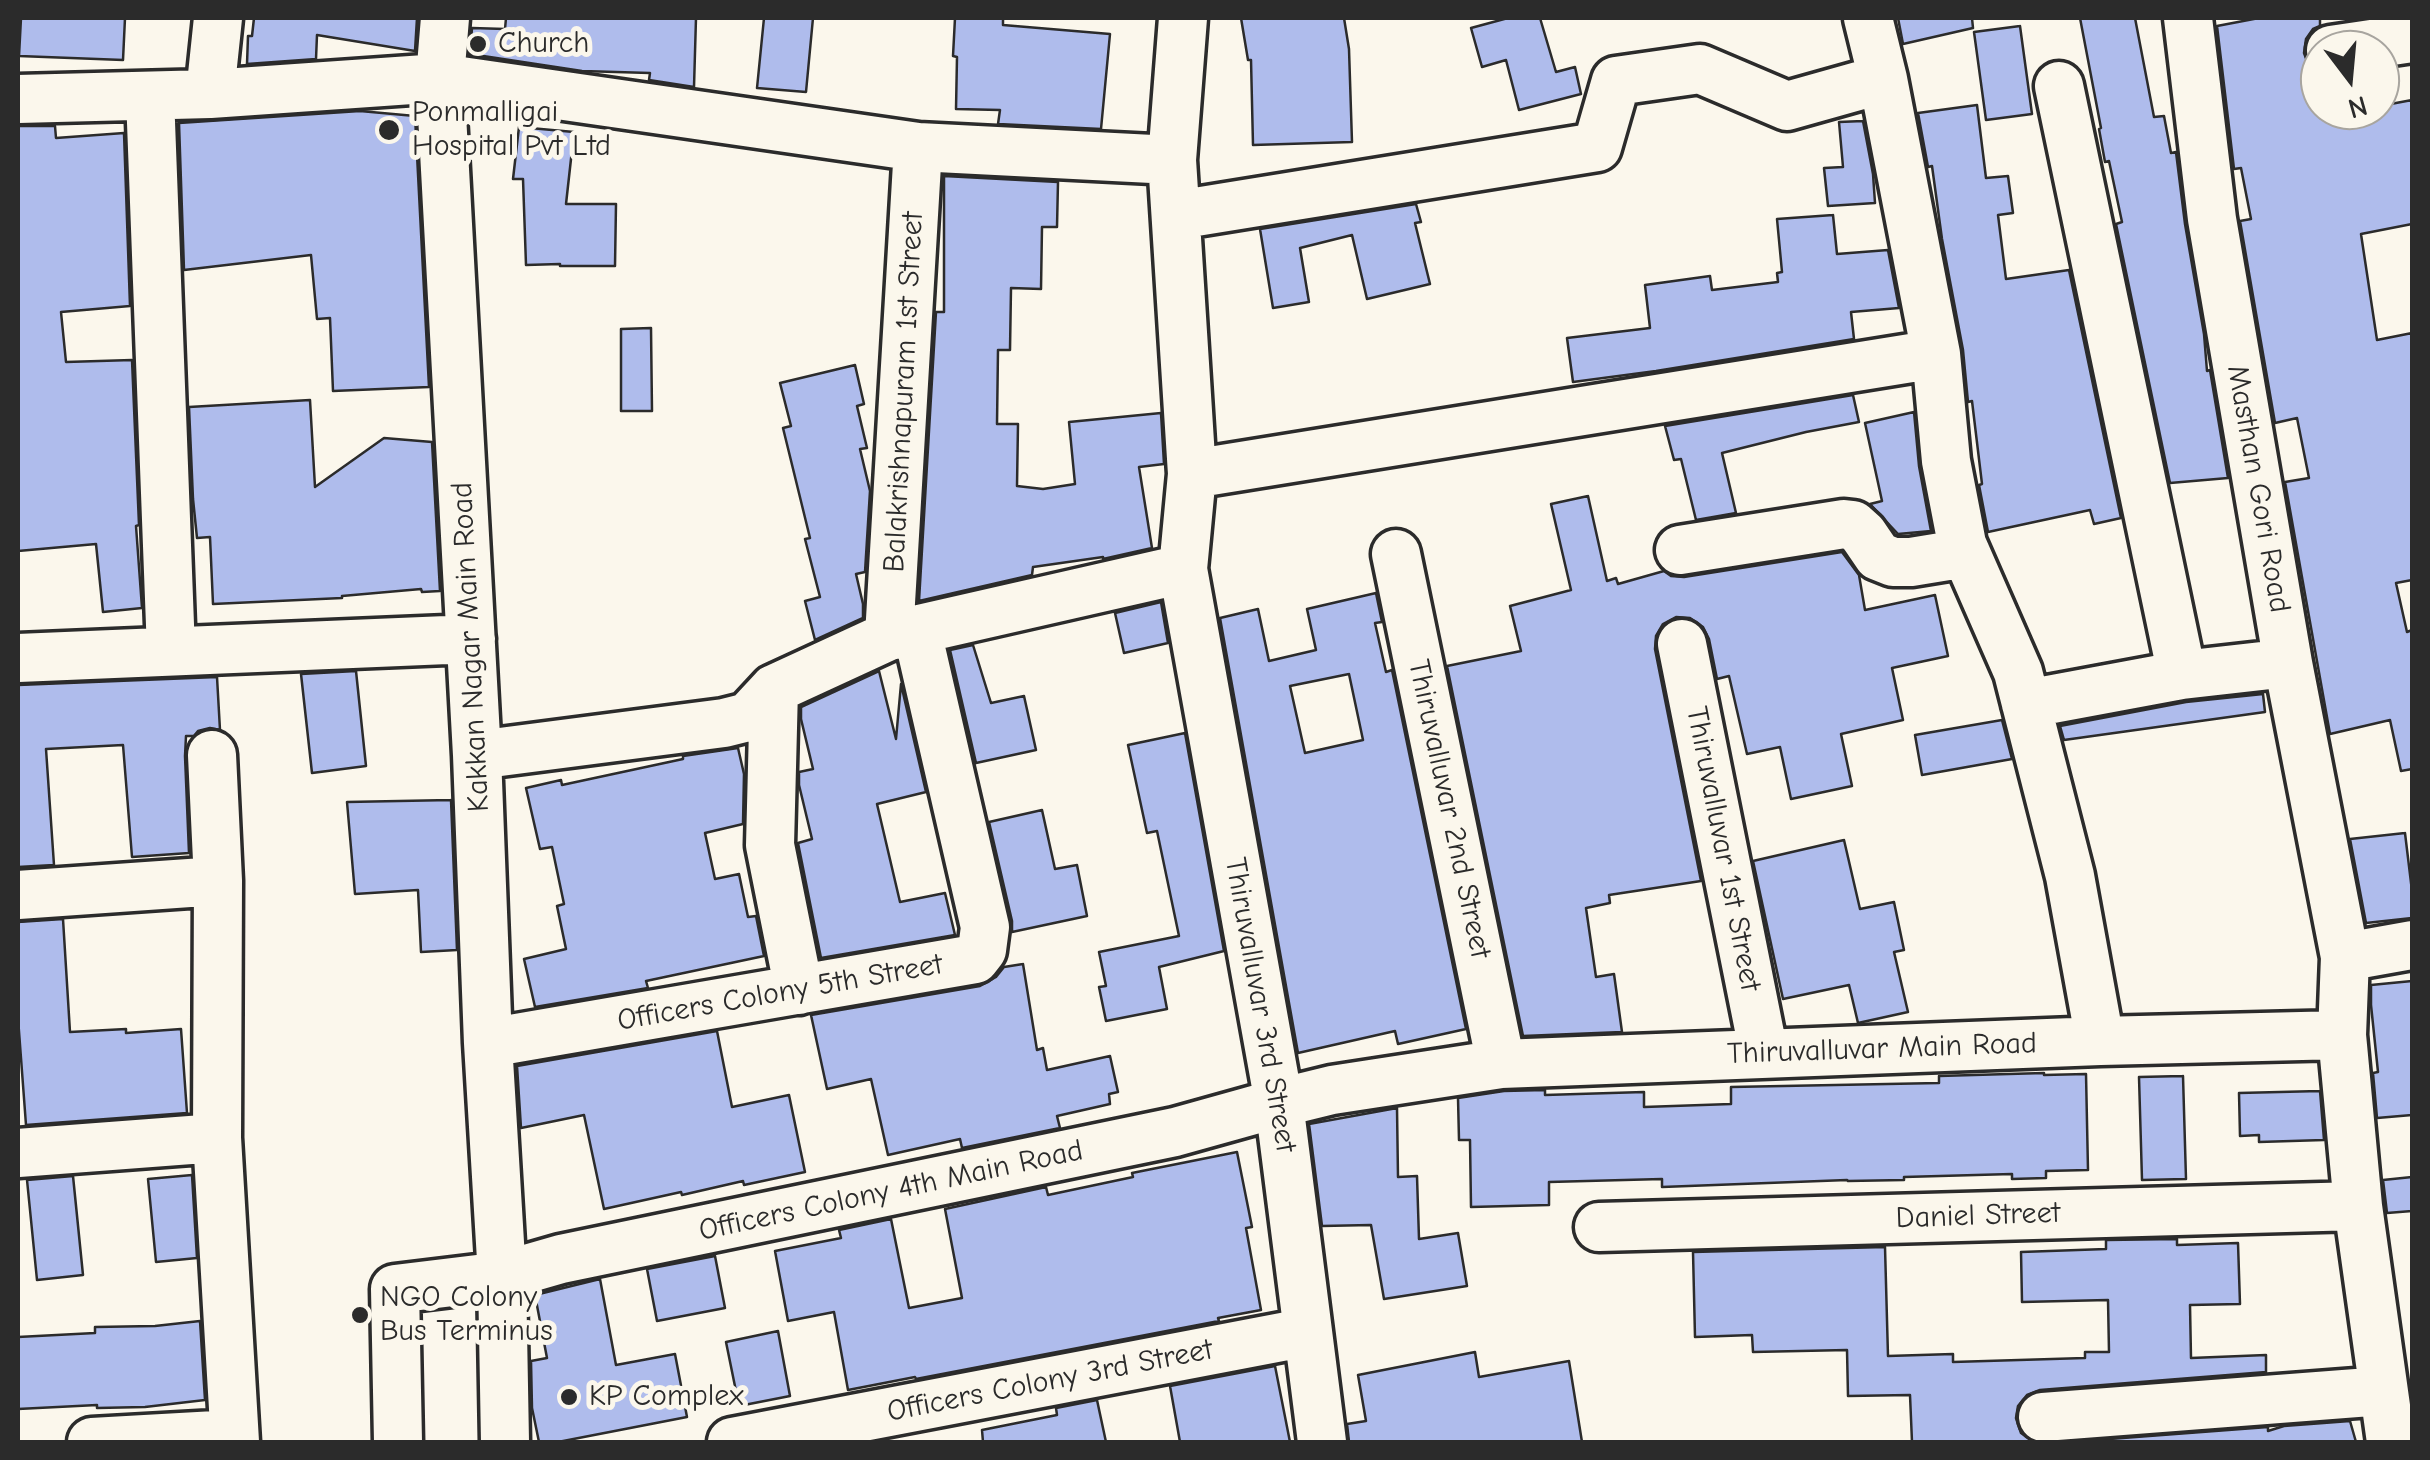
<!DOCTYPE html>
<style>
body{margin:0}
#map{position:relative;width:2430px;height:1460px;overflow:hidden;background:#fbf7ec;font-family:"Comic Neue",sans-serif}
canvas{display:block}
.frame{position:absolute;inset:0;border:20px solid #2b2b2b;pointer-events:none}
.north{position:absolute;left:2300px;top:30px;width:100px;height:100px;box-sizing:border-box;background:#fbf7ec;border:2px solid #a8a59f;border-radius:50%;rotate:164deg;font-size:28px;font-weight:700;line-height:40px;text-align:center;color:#2b2b2b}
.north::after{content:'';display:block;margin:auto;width:35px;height:45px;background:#2b2b2b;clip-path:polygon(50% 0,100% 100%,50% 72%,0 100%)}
</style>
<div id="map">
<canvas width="2430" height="1460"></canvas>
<div class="frame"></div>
<div class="north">N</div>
</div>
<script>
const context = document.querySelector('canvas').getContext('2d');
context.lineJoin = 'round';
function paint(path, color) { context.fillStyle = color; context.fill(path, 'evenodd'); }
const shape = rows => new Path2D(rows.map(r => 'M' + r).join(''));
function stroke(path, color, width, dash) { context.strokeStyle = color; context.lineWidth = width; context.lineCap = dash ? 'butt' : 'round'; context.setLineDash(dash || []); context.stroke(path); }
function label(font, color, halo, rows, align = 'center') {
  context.font = font + ' "Comic Neue",sans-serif'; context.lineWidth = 10; context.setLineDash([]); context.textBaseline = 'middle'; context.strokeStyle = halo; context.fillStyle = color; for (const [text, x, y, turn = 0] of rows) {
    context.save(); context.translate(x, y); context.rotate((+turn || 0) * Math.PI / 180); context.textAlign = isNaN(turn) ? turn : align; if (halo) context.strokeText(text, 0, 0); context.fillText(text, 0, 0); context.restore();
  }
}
const building = shape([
 [21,18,125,18,123,60,19,56,21,18],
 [254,18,417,18,415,51,317,35,316,59,247,64,248,36,252,36,254,18],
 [506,18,696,18,694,87,649,80,650,73,582,71,470,54,472,28,505,29,506,18],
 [764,18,813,18,806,92,757,88,764,18],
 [955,18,1003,18,1003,25,1110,34,1101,129,998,124,1000,110,956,109,957,57,953,56,955,18],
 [1241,18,1344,18,1349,49,1352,142,1253,145,1251,60,1248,60,1241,18],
 [1508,18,1540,18,1556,72,1575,67,1581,94,1519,110,1506,60,1482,67,1471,28,1508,18],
 [1898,18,1972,18,1973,28,1903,44,1898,18],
 [2080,18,2135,18,2154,117,2164,116,2171,153,2176,152,2185,224,2204,334,2207,371,2210,370,2228,478,2170,483,2116,224,2122,222,2109,161,2105,162,2099,129,2101,128,2080,18],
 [2259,18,2320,18,2320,26,2313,29,2306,39,2304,53,2309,66,2320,75,2320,118,2360,110,2380,110,2380,106,2412,100,2412,224,2361,234,2377,340,2412,333,2412,580,2396,583,2407,632,2412,630,2412,769,2401,771,2390,720,2330,734,2285,482,2309,478,2297,418,2275,423,2240,221,2251,219,2241,168,2234,169,2217,26,2259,18],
 [2020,26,2032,114,1986,120,1974,32,2020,26],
 [1977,105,1986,178,2008,176,2013,213,1998,215,2006,279,2069,270,2121,518,2094,524,2090,510,1988,532,1979,485,1982,484,1972,401,1968,402,1963,350,1942,239,1932,166,1928,167,1918,113,1977,105],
 [360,111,415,116,429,387,333,391,330,318,317,319,311,255,184,270,179,123,360,111],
 [1863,121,1873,174,1875,203,1828,206,1824,168,1843,167,1839,122,1863,121],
 [18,126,55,126,56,138,124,133,130,306,61,312,66,362,132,360,139,525,136,526,142,608,103,612,96,544,18,551,18,126],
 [519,127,574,132,566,204,616,204,615,266,560,266,560,264,526,265,523,179,513,179,519,127],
 [944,176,1058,182,1057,227,1042,227,1041,289,1011,288,1010,350,998,350,997,424,1018,424,1017,486,1043,489,1075,484,1069,422,1161,413,1164,464,1139,467,1152,548,1103,559,1103,557,1033,567,1032,575,919,601,936,312,944,312,944,176],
 [1416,204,1421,222,1415,223,1430,284,1367,299,1352,235,1300,248,1309,302,1273,308,1260,229,1416,204],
 [1833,215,1837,254,1888,250,1899,308,1851,312,1854,339,1656,371,1573,382,1567,338,1650,328,1645,285,1710,276,1712,290,1778,282,1777,273,1782,272,1777,219,1833,215],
 [651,328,652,411,621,411,621,329,651,328],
 [855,365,864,404,857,406,867,448,860,449,870,491,865,572,856,574,863,604,863,618,815,640,805,601,820,597,805,539,810,538,783,428,791,426,780,383,855,365],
 [1853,395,1859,422,1806,432,1722,453,1736,513,1696,520,1681,459,1674,460,1665,426,1853,395],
 [310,400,315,487,384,438,432,442,440,591,422,592,421,589,342,596,342,598,213,604,210,537,197,538,193,499,189,407,310,400],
 [1914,412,1919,466,1931,531,1898,534,1870,504,1882,501,1865,423,1914,412],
 [1588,496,1607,581,1616,578,1618,584,1664,571,1671,576,1684,577,1842,552,1859,575,1865,610,1935,595,1948,656,1892,668,1903,720,1841,734,1852,786,1791,799,1780,747,1747,754,1729,676,1717,679,1709,639,1703,627,1690,618,1676,617,1663,624,1656,636,1655,649,1701,881,1609,895,1610,903,1586,908,1596,977,1614,974,1622,1032,1523,1036,1447,666,1521,651,1510,606,1571,590,1551,504,1588,496],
 [1376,593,1382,622,1375,623,1386,672,1392,670,1466,1029,1398,1044,1395,1031,1298,1053,1220,618,1258,609,1269,661,1316,650,1307,609,1376,593],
 [1349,674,1363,740,1305,753,1290,686,1349,674],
 [1161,602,1168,643,1124,653,1115,613,1161,602],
 [973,645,991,703,1024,696,1036,750,976,763,950,650,973,645],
 [356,671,366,766,312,773,301,674,356,671],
 [879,671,896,739,901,684,926,792,877,804,900,902,945,893,955,935,821,958,798,843,812,839,799,785,799,772,813,769,801,719,801,707,879,671],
 [217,677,220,730,210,728,198,731,194,736,186,736,185,756,189,853,132,857,123,745,46,749,54,865,18,867,18,685,217,677],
 [2263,694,2265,712,2064,740,2060,726,2186,702,2263,694],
 [2002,720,2012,759,1922,775,1915,735,2002,720],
 [1185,733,1224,951,1159,967,1167,1009,1106,1021,1099,987,1106,986,1099,952,1179,936,1157,831,1147,833,1128,745,1185,733],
 [738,748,744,774,743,824,705,833,715,879,739,874,748,917,756,916,764,956,646,981,648,988,535,1007,524,959,566,949,557,906,564,904,552,847,540,849,526,788,561,780,562,785,683,759,683,756,738,748],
 [451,800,457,950,421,952,418,890,355,894,347,802,451,800],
 [1042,810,1055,869,1077,865,1087,916,1012,932,1012,921,989,822,1042,810],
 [2405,833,2412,891,2412,918,2366,923,2350,839,2405,833],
 [1844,840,1860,909,1894,902,1904,950,1894,952,1908,1012,1858,1023,1849,985,1783,999,1753,861,1844,840],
 [63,919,70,1032,126,1029,126,1033,181,1029,187,1113,26,1125,18,1018,18,922,63,919],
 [1023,964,1037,1050,1043,1048,1047,1070,1110,1056,1118,1092,1109,1094,1110,1104,1057,1116,1060,1128,962,1148,960,1139,888,1155,871,1079,827,1089,811,1015,980,986,996,977,1004,967,1023,964],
 [2412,981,2412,1115,2377,1118,2373,1073,2378,1072,2371,1005,2371,985,2412,981],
 [717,1031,732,1107,789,1095,805,1172,744,1185,743,1181,682,1195,681,1192,604,1209,584,1115,521,1128,517,1066,717,1031],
 [2044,1073,2044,1075,2086,1074,2088,1170,2046,1171,2046,1178,2012,1179,2012,1174,1904,1177,1904,1180,1848,1181,1847,1180,1662,1187,1662,1179,1549,1182,1549,1205,1471,1207,1470,1140,1459,1140,1458,1098,1504,1091,1545,1090,1545,1095,1644,1092,1644,1107,1731,1104,1731,1087,1939,1083,1939,1076,2044,1073],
 [2183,1076,2186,1179,2142,1180,2139,1077,2183,1076],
 [2320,1091,2324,1140,2259,1142,2259,1135,2240,1136,2239,1093,2320,1091],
 [1397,1108,1398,1177,1417,1176,1419,1239,1458,1233,1467,1286,1384,1299,1371,1225,1322,1226,1309,1124,1397,1108],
 [1237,1152,1252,1227,1246,1228,1261,1310,1218,1318,1219,1321,916,1379,915,1377,848,1390,834,1312,788,1321,775,1251,841,1238,839,1230,891,1219,909,1308,962,1298,945,1209,1046,1187,1048,1195,1133,1177,1132,1173,1237,1152],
 [192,1175,197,1258,156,1262,148,1179,192,1175],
 [73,1176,83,1275,37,1280,27,1180,73,1176],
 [2412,1177,2412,1211,2387,1213,2383,1180,2412,1177],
 [2177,1239,2177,1245,2238,1243,2240,1304,2190,1305,2191,1358,2266,1355,2266,1372,2040,1390,2027,1395,2018,1406,2016,1418,2021,1433,2034,1442,1912,1442,1910,1395,1848,1396,1847,1350,1753,1352,1752,1335,1695,1337,1693,1252,1885,1247,1888,1356,1953,1354,1953,1362,2085,1358,2085,1352,2109,1352,2108,1300,2022,1302,2021,1252,2106,1249,2106,1240,2177,1239],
 [715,1256,725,1308,657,1321,647,1269,715,1256],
 [600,1279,616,1365,675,1354,687,1417,558,1442,539,1442,532,1408,531,1361,547,1358,535,1295,600,1279],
 [200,1321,205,1400,145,1407,97,1408,97,1405,18,1409,18,1337,95,1333,95,1327,155,1326,200,1321],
 [778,1331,790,1396,739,1406,726,1342,778,1331],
 [1475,1352,1479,1377,1569,1361,1582,1442,1349,1442,1347,1424,1366,1421,1358,1375,1475,1352],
 [1275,1366,1290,1442,1180,1442,1170,1386,1275,1366],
 [1097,1400,1106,1442,983,1442,982,1430,1057,1415,1056,1408,1097,1400],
 [2350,1421,2356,1442,2070,1442,2268,1427,2268,1431,2284,1426,2350,1421]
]);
const minor = shape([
 [445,18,440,78,477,755,488,1043,502,1276,505,1442],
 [1183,18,1172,160,1192,474,1183,569,1279,1103,1322,1442],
 [1868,18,1883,79,1936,354,1946,461,1962,544,2018,672,2070,876,2100,1041],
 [2188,18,2212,219,2288,663,2345,957,2342,1035,2358,1206,2391,1442],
 [2331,50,2412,38],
 [2059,86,2182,675,2288,663],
 [210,94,218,18],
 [150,96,171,651],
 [18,99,210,94,440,78,918,147,1172,160],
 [1177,215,1597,147,1616,81,1700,69,1787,106,1883,79],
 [1192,474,1936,354],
 [1680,550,1844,524,1853,525,1863,534,1878,556,1893,562,1911,562,1966,553],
 [1396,554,1501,1064],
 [889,636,918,147],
 [1682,644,1764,1054],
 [18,658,471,639],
 [774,689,770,845,799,990],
 [2026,704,2182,675],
 [212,755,218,881,217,1138,235,1442],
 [477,755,724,723,748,717,774,689,889,636,1183,569],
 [18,895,218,881],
 [2345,957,2412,945],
 [488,1043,975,959,982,950,985,927,917,631],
 [18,1153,217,1138],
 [1599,1227,2358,1206],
 [2043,1417,2383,1391],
 [92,1442,234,1434],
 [398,1442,395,1289,502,1276,561,1259,1175,1132,1279,1103,1332,1090,1501,1064,2100,1041,2342,1035],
 [732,1442,1308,1332]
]);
const markers = [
 [478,44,10,"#2b2b2b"],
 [389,130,12,"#2b2b2b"],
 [360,1315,10,"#2b2b2b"],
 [569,1397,10,"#2b2b2b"]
];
const poiNames = [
 ["Church",498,44],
 ["Ponmalligai",412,113],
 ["Hospital Pvt Ltd",412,147],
 ["NGO Colony",380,1298],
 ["Bus Terminus",380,1332],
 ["KP Complex",589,1397]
];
const streetNames = [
 ["Balakrishnapuram 1st Street",904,392,-87],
 ["Masthan Gori Road",2258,489,80],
 ["Kakkan Nagar Main Road",471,647,-93],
 ["Thiruvalluvar 2nd Street",1449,809,78],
 ["Thiruvalluvar 1st Street",1723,849,79],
 ["Officers Colony 5th Street",780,993,-10],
 ["Thiruvalluvar 3rd Street",1260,1005,80],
 ["Thiruvalluvar Main Road",1882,1049,-2],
 ["Officers Colony 4th Main Road",891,1191,-12],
 ["Daniel Street",1978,1216,-2],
 ["Officers Colony 3rd Street",1050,1381,-11]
];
paint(building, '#afbcec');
stroke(building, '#2b2b2b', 2.5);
stroke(minor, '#2b2b2b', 55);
stroke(minor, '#fbf7ec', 48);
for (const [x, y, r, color] of markers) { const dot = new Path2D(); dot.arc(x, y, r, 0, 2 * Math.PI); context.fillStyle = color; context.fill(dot); stroke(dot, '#fbf7ec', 4); }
label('30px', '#2b2b2b', '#fbf7ec', poiNames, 'left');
label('30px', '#2b2b2b', '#fbf7ec', streetNames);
</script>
